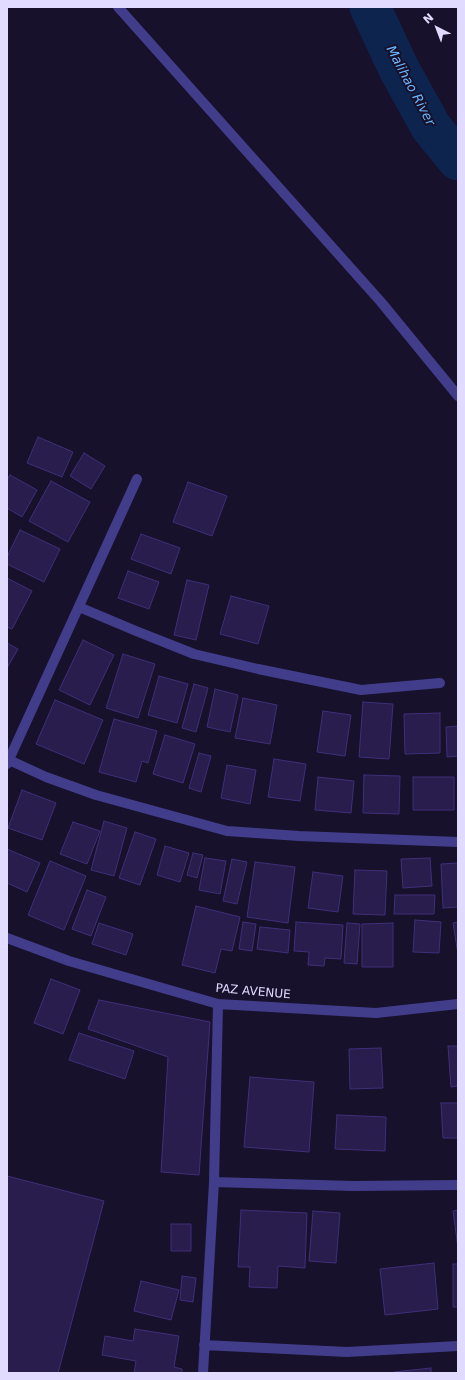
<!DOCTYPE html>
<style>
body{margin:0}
#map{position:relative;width:465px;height:1380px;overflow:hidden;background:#17112c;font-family:"DejaVu Sans",sans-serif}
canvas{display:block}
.frame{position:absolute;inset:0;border:8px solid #e1dcff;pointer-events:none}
.north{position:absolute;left:417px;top:8px;width:40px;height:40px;-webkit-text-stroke:3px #17112c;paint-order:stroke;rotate:318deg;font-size:11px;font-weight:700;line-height:16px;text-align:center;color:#e1dcff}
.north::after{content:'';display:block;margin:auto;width:14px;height:18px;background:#e1dcff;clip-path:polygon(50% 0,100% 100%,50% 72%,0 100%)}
</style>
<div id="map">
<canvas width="465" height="1380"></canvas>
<div class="frame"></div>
<div class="north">N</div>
</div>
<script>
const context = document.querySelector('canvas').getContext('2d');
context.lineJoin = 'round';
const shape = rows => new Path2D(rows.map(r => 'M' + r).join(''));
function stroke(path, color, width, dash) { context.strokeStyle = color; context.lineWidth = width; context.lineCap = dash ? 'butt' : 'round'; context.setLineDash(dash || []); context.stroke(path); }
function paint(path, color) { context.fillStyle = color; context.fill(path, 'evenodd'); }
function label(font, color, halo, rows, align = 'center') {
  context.font = font + ' "DejaVu Sans",sans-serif'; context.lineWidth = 4; context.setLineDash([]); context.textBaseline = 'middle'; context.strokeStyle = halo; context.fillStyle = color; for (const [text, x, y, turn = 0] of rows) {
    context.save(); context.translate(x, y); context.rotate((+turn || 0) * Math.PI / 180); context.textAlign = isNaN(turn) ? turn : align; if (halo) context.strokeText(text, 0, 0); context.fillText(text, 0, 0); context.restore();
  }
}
const river = shape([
 [370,7,399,69,431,127,458,160]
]);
const building = shape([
 [38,437,73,452,62,477,27,463,38,437],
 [84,453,105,466,91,489,70,476,84,453],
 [10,475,37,490,22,517,7,508,7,480,10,475],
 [51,481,90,502,68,542,29,521,51,481],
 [188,482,227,496,212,536,173,522,188,482],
 [20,530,60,549,44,582,7,564,7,557,20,530],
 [141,534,180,548,171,574,131,559,141,534],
 [128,571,159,582,149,609,118,598,128,571],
 [7,578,32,591,12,629,7,627,7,578],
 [187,580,209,585,196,640,174,635,187,580],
 [231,596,269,606,258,644,220,634,231,596],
 [83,640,114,655,90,705,59,690,83,640],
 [7,643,18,649,7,668,7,643],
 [123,654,155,664,138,718,106,708,123,654],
 [159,676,188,684,177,723,148,715,159,676],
 [194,684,208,688,196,732,182,728,194,684],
 [215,689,238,695,230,732,207,727,215,689],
 [243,698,277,705,270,744,235,738,243,698],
 [55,700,103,720,84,764,36,744,55,700],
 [363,702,393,704,389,759,359,757,363,702],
 [323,711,351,715,345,756,317,752,323,711],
 [440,713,440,753,405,754,404,714,440,713],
 [114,719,157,731,148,763,142,761,136,782,99,772,114,719],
 [458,726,458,756,447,757,446,727,458,726],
 [165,735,195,744,183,783,153,774,165,735],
 [199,753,211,756,201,792,189,788,199,753],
 [274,759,306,764,300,801,268,797,274,759],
 [227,765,256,770,250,804,221,798,227,765],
 [364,775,400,776,399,814,363,813,364,775],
 [318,777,354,781,351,813,315,810,318,777],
 [413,777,454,777,454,810,413,810,413,777],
 [22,790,56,803,42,840,8,828,22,790],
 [104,821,127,828,114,876,91,870,104,821],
 [73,822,100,831,87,864,60,854,73,822],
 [135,832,156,839,140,885,119,878,135,832],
 [165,846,189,853,180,882,157,875,165,846],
 [7,849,40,863,27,892,7,883,7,849],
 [193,853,203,855,197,878,187,875,193,853],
 [205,858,226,861,220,894,199,890,205,858],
 [430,858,432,886,403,888,401,859,430,858],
 [232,859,247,862,237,904,223,901,232,859],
 [50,861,86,876,64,930,28,915,50,861],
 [255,862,295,867,288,923,247,917,255,862],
 [458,863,458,907,443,908,441,864,458,863],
 [355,870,387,871,385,915,353,914,355,870],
 [313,872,343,876,338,912,308,908,313,872],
 [87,890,106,897,91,936,72,929,87,890],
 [395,895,435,895,434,914,394,914,395,895],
 [196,906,240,917,232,951,221,949,215,973,182,965,196,906],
 [415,920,441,922,439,953,413,952,415,920],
 [243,922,256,924,252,951,239,949,243,922],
 [296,922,343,925,341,959,325,958,324,966,308,965,309,952,294,951,296,922],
 [458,922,458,954,453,923,458,922],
 [99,923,133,934,126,955,92,944,99,923],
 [347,923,360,924,357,964,344,963,347,923],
 [393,923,393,967,362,967,362,924,393,923],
 [260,927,290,930,288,953,257,949,260,927],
 [51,979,80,990,63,1034,34,1023,51,979],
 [99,1000,210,1022,199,1175,161,1172,168,1057,88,1029,99,1000],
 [79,1033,134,1051,125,1079,69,1060,79,1033],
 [448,1046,458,1046,458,1086,451,1087,448,1046],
 [381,1048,383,1088,350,1089,349,1049,381,1048],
 [250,1077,314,1082,309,1152,244,1147,250,1077],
 [441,1103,458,1103,458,1138,443,1138,441,1103],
 [337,1115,386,1117,385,1151,335,1149,337,1115],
 [7,1176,104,1201,58,1373,7,1373,7,1176],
 [241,1210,307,1213,305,1268,278,1266,277,1288,249,1287,250,1267,238,1267,241,1210],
 [458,1210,458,1248,453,1211,458,1210],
 [313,1211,340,1213,336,1263,309,1261,313,1211],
 [171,1224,191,1224,191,1251,171,1251,171,1224],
 [434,1263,438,1309,385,1315,380,1269,434,1263],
 [453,1264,458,1264,458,1307,453,1307,453,1264],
 [182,1276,196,1278,193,1302,180,1300,182,1276],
 [141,1281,179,1290,171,1320,134,1311,141,1281],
 [135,1329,179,1336,174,1367,182,1369,182,1373,134,1373,136,1361,102,1355,105,1336,133,1341,135,1329],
 [431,1368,431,1373,394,1373,394,1372,431,1368]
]);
const minor = shape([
 [118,7,381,302,458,396],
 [79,607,136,631,194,654,258,669,361,690,440,683],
 [9,760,46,777,96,795,227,831,299,836,458,842],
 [7,764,137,479],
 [7,938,69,961,218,1004,376,1013,458,1004],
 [214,1182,353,1186,458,1185],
 [204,1345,347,1352,458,1346],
 [203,1373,214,1182,218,1004]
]);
const streetNames = [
 ["PAZ AVENUE",253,992,5]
];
const waterNames = [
 ["Malihao River",410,86,62]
];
stroke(river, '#0d244f', 41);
paint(building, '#281d4d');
stroke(building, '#402f79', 1);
stroke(minor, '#413d8b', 10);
label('12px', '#e1dcff', '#17112c', streetNames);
label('italic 13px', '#6ab7ff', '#17112c', waterNames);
</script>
